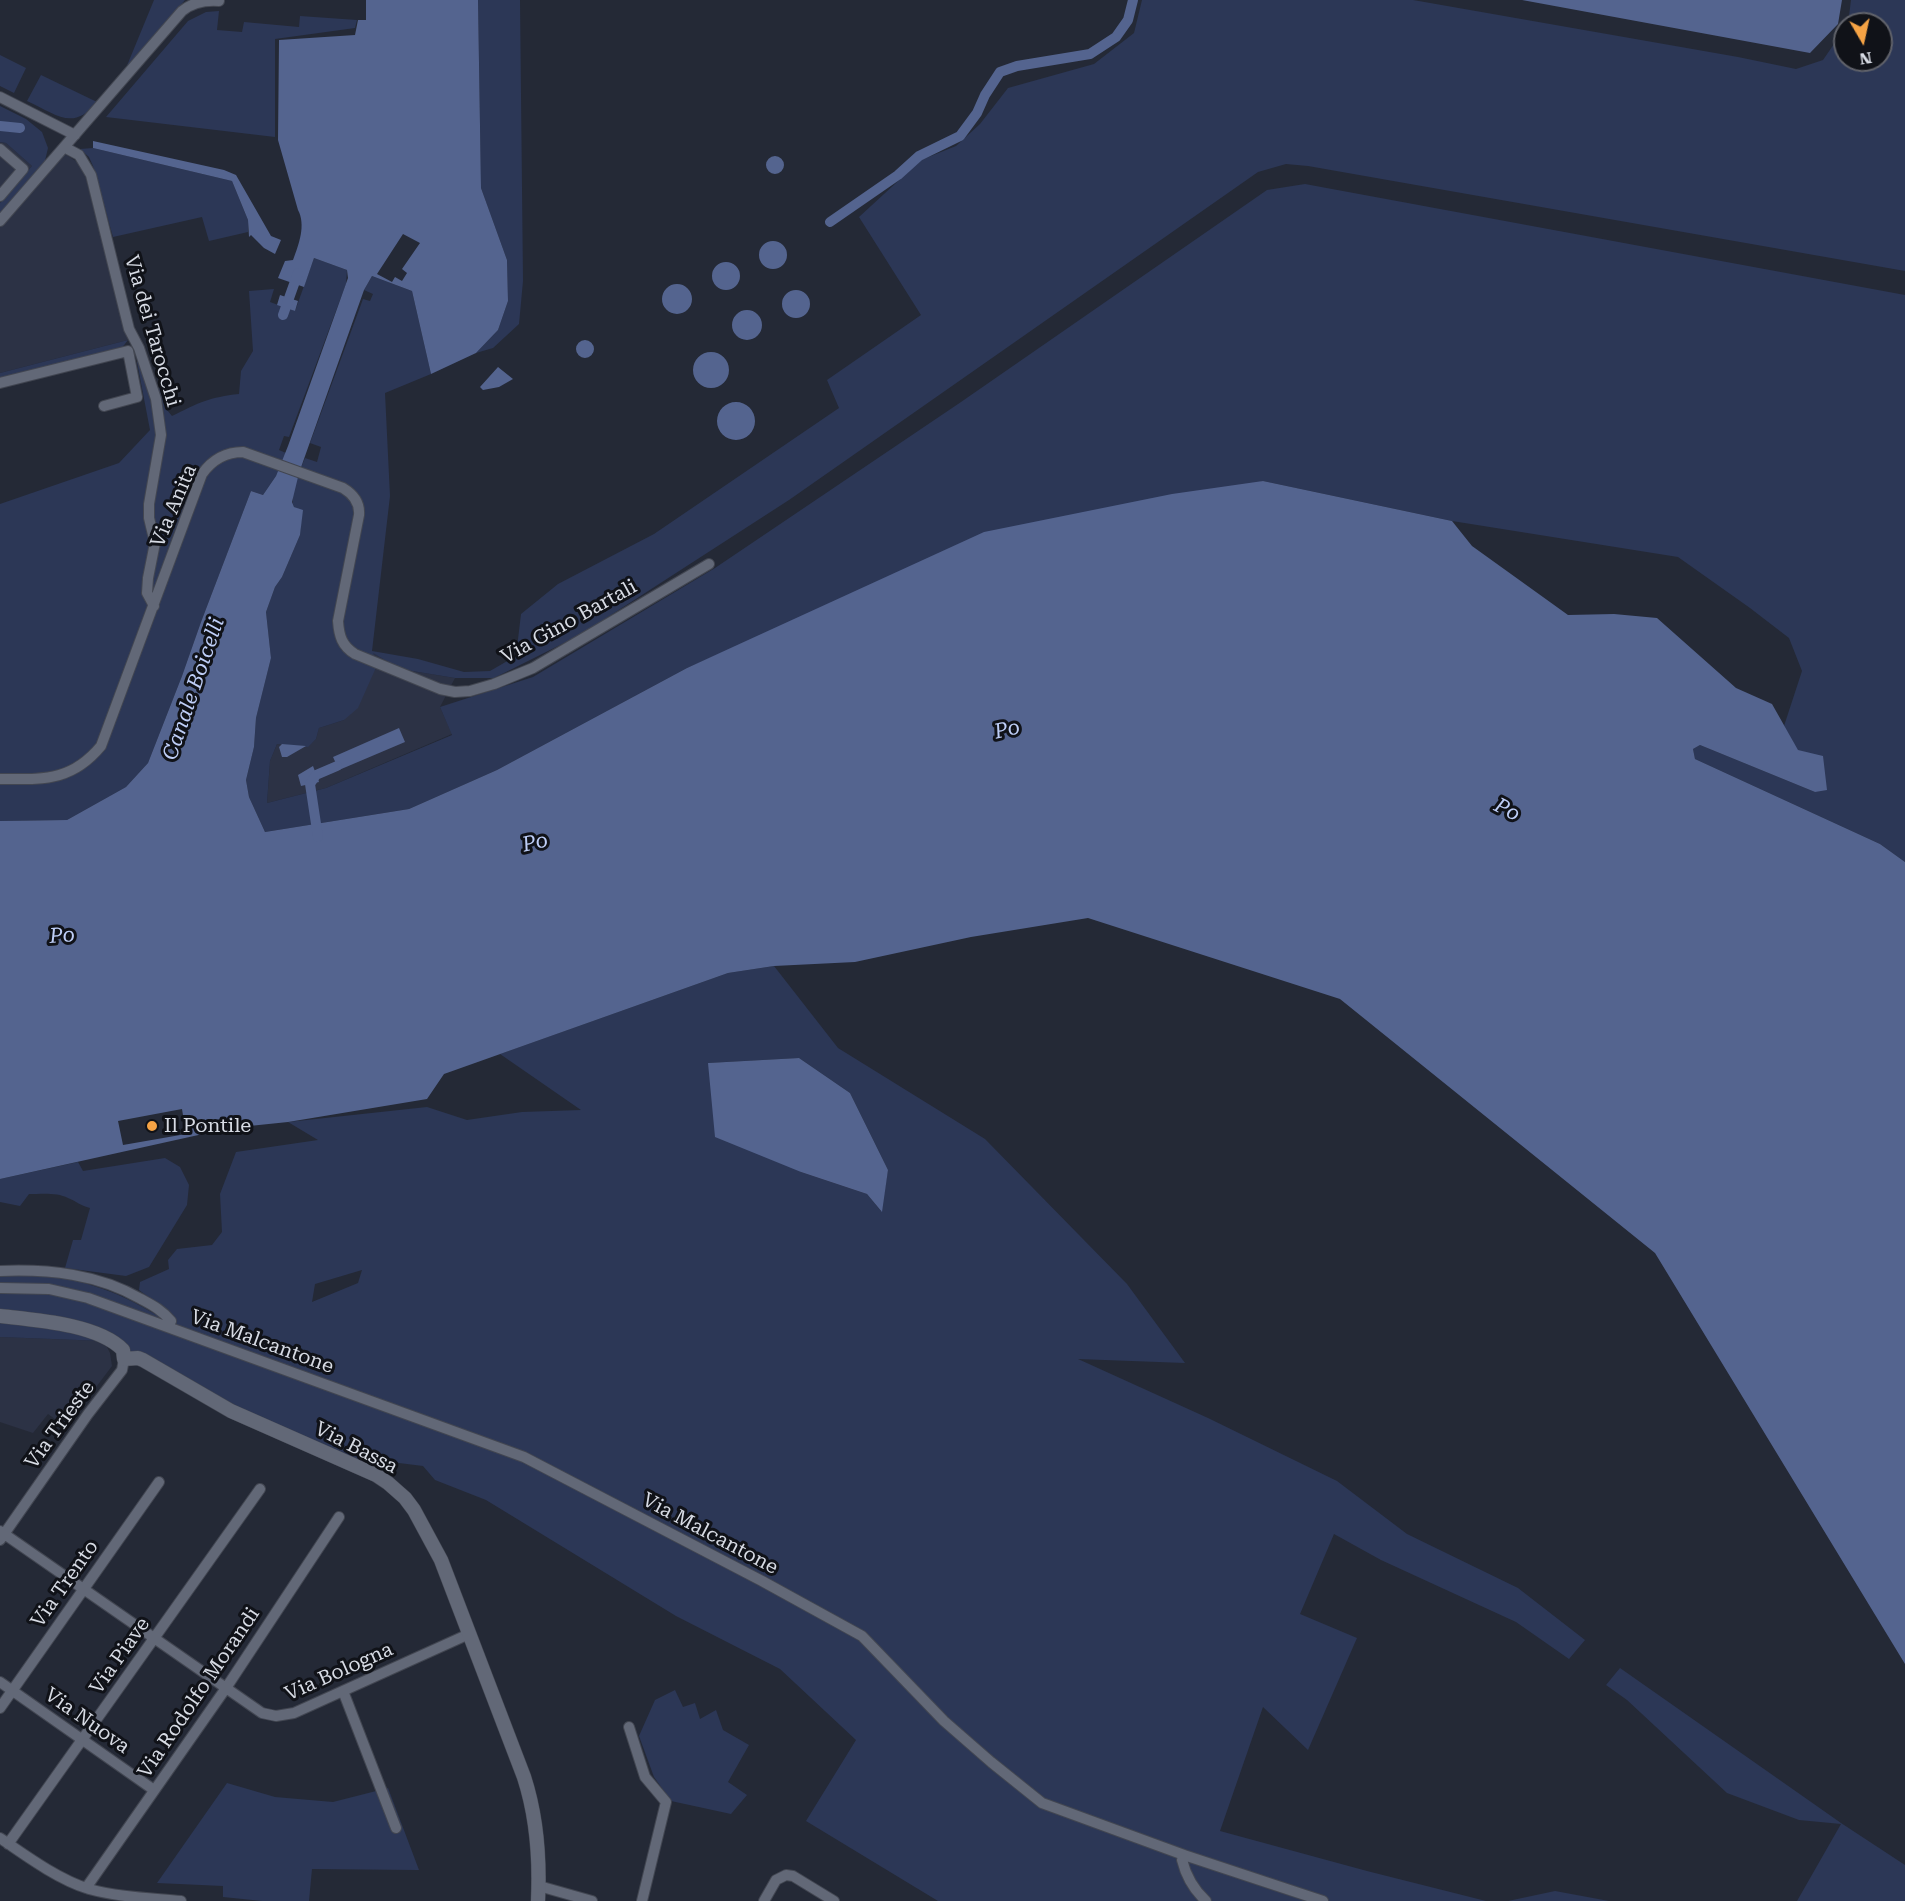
<!DOCTYPE html>
<html>
<head>
<meta charset="utf-8">
<style>
	body { margin:0 }
	#map { position:relative; width:1905px; height:1901px; overflow:hidden; background:#242936; font-family:"Roboto Serif",serif }
	canvas { display:block }
	.north { position:absolute; left:1833px; top:12px; width:60px; height:60px; box-sizing:border-box; background:#101218; border:2px solid #60626a; border-radius:50%; rotate:171deg; font-size:16px; font-weight:700; line-height:24px; text-align:center; color:#d7dbe4 }
	.north::after { content:''; display:block; margin:auto; width:21px; height:27px; background:#f5a345; clip-path:polygon(50% 0,100% 100%,50% 72%,0 100%) }
</style>
</head>
<body>
<div id="map">
<canvas width="1905" height="1901"></canvas>
<div class="north">N</div>
</div>
<script>
const context = document.querySelector('canvas').getContext('2d');
context.lineJoin = 'round';
function fillPath(path, color) { context.fillStyle = color; context.fill(path, 'evenodd'); }
function stroke(path, color, width, dash) { context.strokeStyle = color; context.lineWidth = width; context.lineCap = dash ? 'butt' : 'round'; context.setLineDash(dash || []); context.stroke(path); }
function drawText(font, color, halo, rows, align = 'center') {
  context.font = font + ' "Roboto Serif",serif'; context.lineWidth = 6; context.setLineDash([]); context.textBaseline = 'middle'; context.strokeStyle = halo; context.fillStyle = color; for (const [text, x, y, turn = 0] of rows) {
    context.save(); context.translate(x, y); context.rotate((+turn || 0) * Math.PI / 180); context.textAlign = isNaN(turn) ? turn : align; if (halo) context.strokeText(text, 0, 0); context.fillText(text, 0, 0); context.restore();
  }
}
fillPath(new Path2D(`
	M 0,142 L 6,143 L 32,166 L 0,203 Z
	M 61,151 L 80,164 L 85,175 L 128,340 L 0,373 L 0,221 Z
	M 372,652 L 400,669 L 455,678 L 440,707 L 452,734 L 326,788 L 267,803 L 270,761 L 277,744 L 308,746 L 316,739 L 319,728 L 344,720 Z
	M 0,1337 L 104,1341 L 110,1353 L 112,1366 L 66,1427 L 48,1414 L 33,1433 L 0,1422 Z`), '#2c3245');
fillPath(new Path2D(`
	M 154,0 L 185,0 L 126,68 Z
	M 478,0 L 520,0 L 523,281 L 519,324 L 493,348 L 476,353 L 498,330 L 508,301 L 507,260 L 481,188 Z
	M 1142,0 L 1413,0 L 1738,57 L 1796,69 L 1823,60 L 1845,28 L 1845,60 L 1881,60 L 1881,24 L 1848,24 L 1851,0 L 1905,0 L 1905,271 L 1308,166 L 1286,164 L 1258,172 L 789,500 L 580,635 L 494,678 L 455,678 L 400,669 L 373,653 L 378,663 L 358,708 L 344,720 L 319,728 L 316,739 L 308,747 L 277,744 L 270,761 L 267,803 L 326,788 L 452,735 L 440,707 L 533,677 L 715,568 L 961,402 L 1267,190 L 1305,184 L 1905,295 L 1905,862 L 1880,844 L 1695,759 L 1693,749 L 1700,745 L 1815,792 L 1798,751 L 1784,726 L 1802,671 L 1789,638 L 1750,608 L 1678,557 L 1452,521 L 1263,481 L 760,636 L 687,668 L 497,770 L 409,809 L 265,832 L 249,797 L 246,780 L 254,747 L 256,718 L 271,658 L 266,612 L 275,587 L 282,577 L 300,535 L 302,511 L 294,507 C 289,496 300,470 305,458 L 317,462 L 321,447 L 310,443 L 363,299 L 370,301 L 373,294 L 364,290 L 372,276 L 412,291 L 431,374 L 385,393 L 390,496 L 372,651 L 418,659 L 464,672 L 490,671 L 516,656 L 521,614 L 558,584 L 654,534 L 839,408 L 827,380 L 921,315 L 859,217 L 921,160 L 956,146 L 980,124 L 1008,88 L 1094,64 L 1134,33 Z
	M 219,11 L 217,30 L 242,32 L 244,22 L 299,27 L 300,16 L 357,20 L 355,28 L 275,39 L 275,137 L 106,117 L 188,21 L 206,12 Z
	M 0,55 L 26,68 L 14,93 L 0,86 Z
	M 41,75 L 97,102 C 73,132 56,114 27,101 Z
	M 0,106 L 26,119 L 42,132 L 48,148 L 44,165 L 0,216 L 0,203 L 32,166 L 6,143 L 0,142 Z
	M 93,148 L 232,181 L 248,220 L 248,232 L 209,241 L 202,217 L 113,237 L 93,166 L 89,157 L 80,149 Z
	M 314,258 L 347,270 L 346,284 L 289,437 L 284,436 L 279,450 L 286,453 L 276,476 L 263,495 L 251,491 L 201,622 L 182,676 L 148,763 L 126,787 L 67,820 L 0,821 L 0,504 L 119,463 L 150,430 L 137,362 L 140,361 L 150,391 L 159,388 L 167,410 L 172,416 C 198,403 210,397 239,394 L 241,371 L 253,351 L 249,291 L 274,289 L 270,302 L 295,311 Z
	M 128,340 L 121,349 L 0,380 L 0,373 Z
	M 774,966 L 838,1048 L 985,1139 L 1127,1284 L 1185,1363 L 1078,1359 L 1208,1418 L 1337,1481 L 1407,1534 L 1518,1588 L 1585,1640 L 1569,1659 L 1516,1622 L 1381,1560 L 1334,1534 L 1300,1614 L 1357,1638 L 1308,1750 L 1263,1707 L 1220,1831 L 1367,1871 L 1486,1901 L 938,1901 L 806,1821 L 856,1740 L 780,1669 L 676,1616 L 486,1500 L 435,1480 L 423,1466 L 391,1462 L 387,1474 L 276,1425 L 104,1341 L 0,1337 L 0,1269 C 43,1274 85,1279 125,1298 C 142,1306 157,1316 174,1323 L 155,1302 L 139,1290 L 140,1282 L 169,1269 L 168,1260 L 177,1249 L 212,1245 L 222,1232 L 220,1194 L 236,1152 L 318,1140 L 288,1122 L 427,1107 L 467,1120 L 522,1112 L 581,1110 L 500,1054 L 728,973 ZM 799,1058 L 850,1093 L 888,1170 L 881,1211 L 867,1194 L 801,1172 L 708,1063 ZM 362,1270 L 358,1283 L 312,1302 L 315,1284 Z
	M 165,1158 L 180,1167 L 189,1185 L 187,1205 L 149,1267 L 126,1276 L 65,1268 L 73,1240 L 81,1240 L 90,1208 C 81,1206 76,1201 68,1198 C 57,1192 41,1194 29,1194 L 20,1206 L 0,1202 L 0,1179 L 78,1162 L 83,1171 Z
	M 1620,1668 L 1841,1823 L 1905,1865 L 1905,1901 L 1797,1901 L 1841,1824 L 1799,1820 L 1727,1793 L 1627,1700 L 1606,1685 Z
	M 675,1690 L 683,1707 L 695,1703 L 700,1719 L 716,1710 L 723,1730 L 749,1745 L 728,1782 L 747,1795 L 731,1814 L 671,1801 L 654,1777 L 639,1736 L 655,1700 Z
	M 227,1783 L 275,1797 L 333,1802 L 388,1788 L 419,1870 L 312,1869 L 309,1901 L 262,1901 L 223,1897 L 223,1886 L 157,1883 Z
	M 1555,1891 L 1609,1901 L 1508,1901 Z`), '#2c3756');
fillPath(new Path2D(`
	M 366,0 L 478,0 L 481,188 L 507,260 L 508,301 L 498,330 L 476,353 L 431,374 L 412,291 L 372,276 L 364,290 L 299,473 L 292,502 L 294,507 L 303,510 L 300,535 L 282,577 L 275,587 L 266,612 L 271,658 L 256,718 L 254,747 L 246,780 L 249,797 L 265,832 L 409,809 L 497,770 L 687,668 L 984,532 L 1172,494 L 1263,481 L 1452,521 L 1472,546 L 1568,615 L 1614,614 L 1657,618 L 1736,688 L 1772,704 L 1798,750 L 1823,756 L 1827,790 L 1815,792 L 1700,745 L 1693,749 L 1695,759 L 1880,844 L 1905,862 L 1905,1664 L 1655,1253 L 1340,999 L 1088,918 L 971,937 L 855,962 L 774,966 L 728,973 L 444,1074 L 427,1099 L 288,1122 L 230,1128 L 0,1179 L 0,821 L 67,820 L 126,787 L 148,763 L 182,676 L 201,622 L 251,491 L 263,495 L 276,476 L 288,446 L 348,278 L 347,270 L 314,258 L 304,287 L 278,278 L 285,261 L 293,260 C 299,244 306,225 298,210 L 278,140 L 279,40 L 355,35 L 358,20 L 366,20 Z
	M 1522,0 L 1842,0 L 1838,24 L 1810,53 Z
	M 93,141 L 224,170 L 236,175 L 271,236 L 281,240 L 275,254 L 264,248 L 251,235 L 249,237 L 248,220 L 232,181 L 93,148 Z
	M766 165a9 9 0 1 1 18 0a9 9 0 1 1-18 0Z
	M759 255a14 14 0 1 1 28 0a14 14 0 1 1-28 0Z
	M712 276a14 14 0 1 1 28 0a14 14 0 1 1-28 0Z
	M662 299a15 15 0 1 1 30 0a15 15 0 1 1-30 0Z
	M782 304a14 14 0 1 1 28 0a14 14 0 1 1-28 0Z
	M 280,295 L 298,301 L 295,311 L 277,305 Z
	M732 325a15 15 0 1 1 30 0a15 15 0 1 1-30 0Z
	M576 349a9 9 0 1 1 18 0a9 9 0 1 1-18 0Z
	M693 370a18 18 0 1 1 36 0a18 18 0 1 1-36 0Z
	M 498,367 L 513,379 L 499,387 L 483,390 L 480,387 Z
	M717 421a19 19 0 1 1 38 0a19 19 0 1 1-38 0Z
	M 399,728 L 405,742 L 339,770 L 333,757 Z
	M 282,744 L 306,746 L 287,757 L 282,757 L 279,747 Z
	M 313,766 L 319,782 L 301,786 L 298,775 Z
	M 799,1058 L 850,1093 L 888,1170 L 882,1212 L 867,1194 L 801,1172 L 715,1137 L 708,1063 Z`), '#54648f');
fillPath(new Path2D(`
	M 403,234 L 420,243 L 402,269 L 407,273 L 402,281 L 395,277 L 392,282 L 377,274 Z
	M 182,1109 L 186,1134 L 123,1145 L 118,1121 Z`), '#242936');
stroke(new Path2D(`
	M 0,126 L 20,128
	M 830,222 L 898,175 L 919,156 L 960,136 L 977,113 L 985,95 L 1000,72 L 1017,66 L 1090,54 L 1116,37 L 1128,20 L 1133,0
	M 283,315 L 298,273
	M 318,837 L 310,784 L 316,775 L 337,766`), '#54648f', 10);
const minor = new Path2D(`
	M 0,97 L 75,135
	M 64,147 L 79,155 L 91,175 L 129,329 L 139,348 L 156,399 L 161,435 L 149,504 L 149,518 L 155,543 L 148,578 L 147,593 L 154,606
	M 0,149 L 23,169 L 0,196
	M 0,221 L 182,11 C 193,2 205,0 219,1
	M 0,383 L 128,351 L 137,397 L 104,406
	M 0,779 C 43,779 71,782 101,746 L 202,474 C 212,460 225,452 243,452 L 343,488 C 353,494 360,503 359,515 L 338,621 C 339,636 342,646 355,654 L 440,689 L 455,692 L 470,691 L 494,684 L 533,668 L 709,564
	M 0,1271 C 49,1269 98,1274 141,1299 C 152,1305 162,1310 171,1321 L 168,1327
	M 0,1288 L 49,1289 L 88,1298 L 524,1457 L 762,1581 L 862,1636 L 944,1721 L 991,1762 L 1042,1803 L 1184,1855 L 1323,1901
	M 0,1531 L 262,1713 L 276,1716 L 294,1713 L 469,1634
	M 0,1540 L 88,1414 L 122,1370 L 124,1359
	M 0,1682 L 154,1790
	M 343,1691 L 396,1828
	M 0,1708 L 159,1482
	M 629,1727 L 645,1777 L 666,1802 L 642,1901
	M 0,1838 C 26,1856 59,1880 89,1889 C 118,1897 150,1898 181,1901
	M 8,1844 L 260,1489
	M 1184,1855 L 1182,1860 C 1186,1876 1194,1890 1206,1901
	M 539,1886 L 592,1901
	M 86,1888 L 226,1688 L 339,1517
	M 764,1901 L 776,1880 L 786,1875 L 793,1876 L 834,1901`);
const tertiary = new Path2D(`
	M 0,1316 C 35,1320 98,1324 123,1350 L 124,1359 L 138,1358 L 143,1360 L 231,1411 L 376,1475 L 388,1483 L 405,1498 L 414,1510 L 441,1560 L 524,1777 C 537,1817 540,1859 538,1901`);
stroke(minor, '#424651', 12);
stroke(tertiary, '#424651', 15);
stroke(minor, '#626877', 10);
stroke(tertiary, '#626877', 14);
for (const [x, y, r, color] of [
	[152,1126,6,"#f5a345"]
]) { const dot = new Path2D(); dot.arc(x, y, r, 0, 2 * Math.PI); context.fillStyle = color; context.fill(dot); stroke(dot, '#101218', 2); }
drawText('20px', '#d7dbe4', '#101218', [
	["Via dei Tarocchi",152,331,74],
	["Via Anita",174,506,-67],
	["Via Gino Bartali",569,622,-29],
	["Via Malcantone",262,1342,20],
	["Via Trieste",60,1425,-54],
	["Via Bassa",356,1448,27],
	["Via Malcantone",710,1534,28],
	["Via Trento",65,1584,-55],
	["Via Piave",120,1656,-55],
	["Via Bologna",339,1672,-24],
	["Via Rodolfo Morandi",199,1693,-56],
	["Via Nuova",87,1721,35]
]);
drawText('20px', '#d7dbe4', '#101218', [
	["Il Pontile",164,1126]
], 'left');
drawText('italic 21px', '#becef7', '#101218', [
	["Canale Boicelli",194,689,-71],
	["Po",1007,730,-13],
	["Po",1507,810,27],
	["Po",535,843,-13],
	["Po",62,936,-4]
]);
</script>
</body>
</html>
